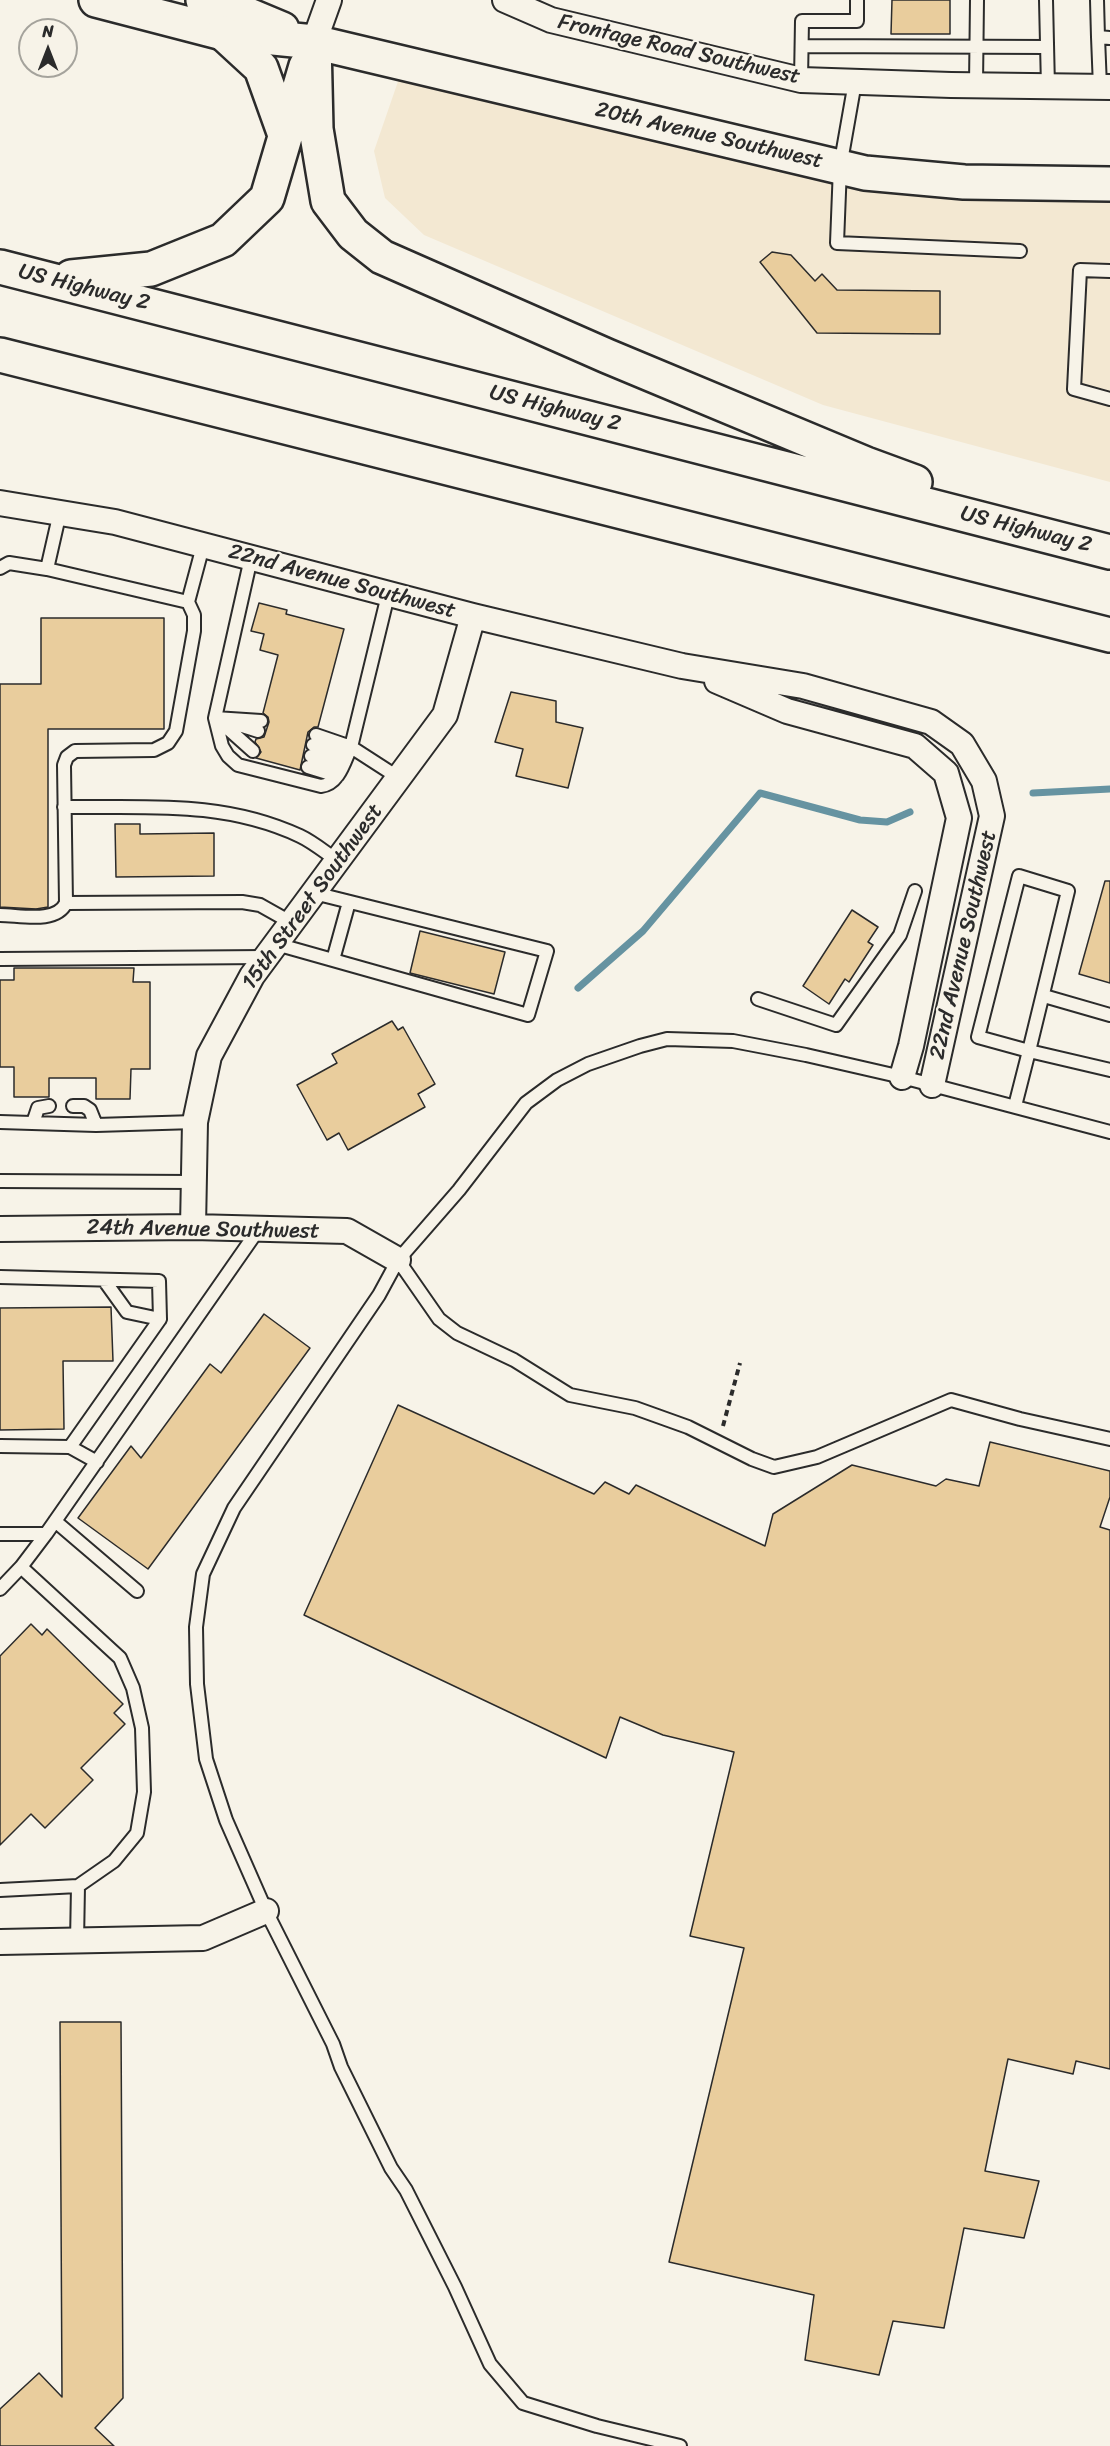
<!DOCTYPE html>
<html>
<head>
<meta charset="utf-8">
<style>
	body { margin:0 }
	#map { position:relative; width:1110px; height:2446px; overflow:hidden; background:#f7f3e8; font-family:Sriracha,sans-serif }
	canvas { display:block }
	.north { position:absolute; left:18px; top:18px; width:60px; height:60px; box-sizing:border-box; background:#f7f3e8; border:2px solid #a5a39c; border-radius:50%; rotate:0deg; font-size:16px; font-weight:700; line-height:24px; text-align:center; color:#2b2b2b }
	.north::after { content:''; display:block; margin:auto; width:21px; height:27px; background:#2b2b2b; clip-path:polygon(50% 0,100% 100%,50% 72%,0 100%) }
</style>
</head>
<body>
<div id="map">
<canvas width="1110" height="2446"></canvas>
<div class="north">N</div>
</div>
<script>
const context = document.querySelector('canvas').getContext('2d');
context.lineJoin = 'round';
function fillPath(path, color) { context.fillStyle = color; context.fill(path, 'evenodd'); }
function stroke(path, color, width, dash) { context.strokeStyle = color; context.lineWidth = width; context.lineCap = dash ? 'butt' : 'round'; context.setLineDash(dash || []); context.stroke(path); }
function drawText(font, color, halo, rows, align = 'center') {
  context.font = font + ' Sriracha,sans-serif'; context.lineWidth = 4.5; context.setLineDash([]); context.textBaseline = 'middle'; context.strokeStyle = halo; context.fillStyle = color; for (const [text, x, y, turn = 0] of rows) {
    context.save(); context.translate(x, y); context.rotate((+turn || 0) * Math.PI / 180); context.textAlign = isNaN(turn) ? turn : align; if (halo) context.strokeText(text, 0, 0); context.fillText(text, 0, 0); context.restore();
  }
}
fillPath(new Path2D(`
	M 403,67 L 856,176 L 1110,188 L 1110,482 L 823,405 L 424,235 L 385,198 L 374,151 Z`), '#f3e8d2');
stroke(new Path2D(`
	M 1033,793 L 1110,789
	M 578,988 L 643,931 L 760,793 L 860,820 L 887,822 L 910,812`), '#6693a1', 7);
const building = new Path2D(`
	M 892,0 L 950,0 L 950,34 L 891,34 Z
	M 772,252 L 791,255 L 815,281 L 822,274 L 837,290 L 940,291 L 940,334 L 817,333 L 760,262 Z
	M 259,603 L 287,610 L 286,614 L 344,629 L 318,727 L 314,727 L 308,732 L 300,770 L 256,758 L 261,752 L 255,742 L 256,739 L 264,737 L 269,722 L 268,717 L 263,713 L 278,655 L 260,650 L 264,634 L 251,631 Z
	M 41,618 L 164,618 L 164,729 L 48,729 L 48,907 L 36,909 L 0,907 L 0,684 L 41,684 Z
	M 511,692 L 556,701 L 556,722 L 583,728 L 568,788 L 516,776 L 523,749 L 495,742 Z
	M 115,824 L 140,824 L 140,834 L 214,833 L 214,876 L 116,877 Z
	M 1105,881 L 1110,881 L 1110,983 L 1079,974 Z
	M 852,910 L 878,927 L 868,942 L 873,945 L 849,982 L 845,979 L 829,1004 L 803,986 Z
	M 420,931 L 505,952 L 494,994 L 410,973 Z
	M 14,968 L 134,968 L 133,982 L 150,982 L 150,1069 L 131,1069 L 130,1099 L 96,1099 L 96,1078 L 49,1078 L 49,1097 L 14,1097 L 14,1067 L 0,1067 L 0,980 L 14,980 Z
	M 392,1021 L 398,1030 L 403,1027 L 435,1084 L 418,1094 L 425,1107 L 348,1150 L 339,1133 L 327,1140 L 297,1085 L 337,1063 L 332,1054 Z
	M 111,1307 L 113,1361 L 63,1361 L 64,1429 L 0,1430 L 0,1308 Z
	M 264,1314 L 310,1348 L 148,1569 L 78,1518 L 131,1446 L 141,1458 L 210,1364 L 221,1373 Z
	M 398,1405 L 594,1494 L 605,1482 L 629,1494 L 636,1485 L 765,1546 L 773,1514 L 852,1465 L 936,1486 L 946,1479 L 979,1486 L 990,1442 L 1110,1471 L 1110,1497 L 1100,1527 L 1110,1530 L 1110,2069 L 1076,2061 L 1073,2074 L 1008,2059 L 985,2171 L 1039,2181 L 1024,2238 L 964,2228 L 944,2328 L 893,2321 L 879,2375 L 805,2360 L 814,2295 L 669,2262 L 744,1948 L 690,1936 L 734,1752 L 663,1735 L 620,1717 L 606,1758 L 304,1615 Z
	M 31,1624 L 42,1635 L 47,1629 L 123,1704 L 114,1713 L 125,1724 L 81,1768 L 93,1780 L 45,1828 L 31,1814 L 0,1845 L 0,1656 Z
	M 60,2022 L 121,2022 L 123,2398 L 95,2428 L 114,2446 L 0,2446 L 0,2409 L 39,2373 L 62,2397 Z`);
fillPath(building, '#e9cd9d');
stroke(building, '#2b2b2b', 1.5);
const lane = new Path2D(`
	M 1046,0 L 1048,87
	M 1097,0 L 1098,37 L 1110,38
	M 1098,37 L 1100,87
	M 802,46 L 1047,47
	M 801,80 L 802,21 L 857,21 L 857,0
	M 855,82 L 840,167 L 837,243 L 1020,251
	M 976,85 L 977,0
	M 1110,271 L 1080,270 L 1074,389 L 1110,399
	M 251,558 L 215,718 L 222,746 L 228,756 L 238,765 L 321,786 C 339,784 344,762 351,747 L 316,735
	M 0,568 L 9,563 L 47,569 L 188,602
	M 47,569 L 60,512
	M 388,595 L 351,747 L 399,778
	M 215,718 L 261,721
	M 216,718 L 253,751
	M 236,724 L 258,731
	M 313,745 L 347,755
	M 311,756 L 342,766
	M 308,767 L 337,776
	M 64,807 C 146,808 223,800 300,836 C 313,842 326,853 338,861
	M 66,903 L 242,902 L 260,905 L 292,923
	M 0,915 C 20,915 56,924 66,903 L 64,765 L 67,757 L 75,751 L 154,750 L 168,743 L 176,731 L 194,631 L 194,615 L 188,602 L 203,546
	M 276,944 L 528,1015 L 547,951 L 314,893
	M 0,959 L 266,957
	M 333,960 L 349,902
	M 1044,996 L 1110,1015
	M 758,999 L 836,1025 L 900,935 L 915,891
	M 73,1106 L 84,1106 L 90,1110 L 96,1125
	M 1015,1106 L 1029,1051 L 978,1037 L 1019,876 L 1068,891 L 1029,1051 L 1110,1070
	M 0,1122 L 96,1125 L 195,1122
	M 33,1123 L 38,1108 L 49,1106
	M 0,1181 L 193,1182
	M 398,1260 L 439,1319 L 457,1333 L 514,1360 L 570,1395 L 635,1408 L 688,1427 L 752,1459 L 774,1467 L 817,1457 L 951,1400 L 1020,1419 L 1110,1439
	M 0,1277 L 159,1281 L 160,1319 L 70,1447 L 97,1462
	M 104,1280 L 127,1312 L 160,1319
	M 0,1446 L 70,1447
	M 55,1521 L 137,1591
	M 0,1534 L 46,1534
	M 21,1567 L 120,1658 L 133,1688 L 142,1728 L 144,1792 L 137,1833 L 114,1861 L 78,1886 L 77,1942
	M 0,1589 L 21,1567 L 46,1534 L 258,1230
	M 0,1890 L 78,1886
	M 680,2446 L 597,2426 L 523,2403 L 490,2364 L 455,2287 L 406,2190 L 391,2168 L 341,2067 L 333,2044 L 266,1911 L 226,1820 L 206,1759 L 197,1684 L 196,1627 L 203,1574 L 234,1508 L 379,1295 L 398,1260 L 459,1190 L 526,1103 L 557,1080 L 588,1064 L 640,1046 L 667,1039 L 733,1041 L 806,1055 L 902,1077 L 1110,1132`);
const street = new Path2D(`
	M 505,0 L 551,20 L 801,80 L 951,85 L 1110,87
	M 314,42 L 329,0
	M 0,503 L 115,522 L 473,616 L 682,666 L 803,686 L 931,722 L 962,744 L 984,781 L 992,816 L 932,1085
	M 717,681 L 787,711 L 915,746 L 946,773 L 959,818 L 911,1046 L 902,1077
	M 193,1227 L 195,1122 L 209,1056 L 252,976 L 445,715 L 473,616
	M 0,1229 L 193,1227 L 347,1231 L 398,1260
	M 0,1942 L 203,1938 L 266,1911`);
const secondary = new Path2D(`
	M 96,0 L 223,33 L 314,42 L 865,173 L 964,182 L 1110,184
	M 203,0 L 227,6 L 282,29`);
const highway = new Path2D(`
	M 223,33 L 261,68 L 285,135
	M 314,42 L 316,129 L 328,201 L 353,234 L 382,257 L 607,356 L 866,464 L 915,482
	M 0,267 L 1110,552
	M 71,277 L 151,269 L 223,240 L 267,198 L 306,66
	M 0,355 L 1110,635`);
stroke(lane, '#2b2b2b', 16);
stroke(street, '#2b2b2b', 28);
stroke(secondary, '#2b2b2b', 38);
stroke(highway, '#2b2b2b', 38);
stroke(new Path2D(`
	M 723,1426 L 740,1363`), '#2b2b2b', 4, [6, 4.5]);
stroke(lane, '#f7f3e8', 12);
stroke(street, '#f7f3e8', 24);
stroke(secondary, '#f7f3e8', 33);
stroke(highway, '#f7f3e8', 33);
drawText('22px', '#2b2b2b', '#f7f3e8', [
	["Frontage Road Southwest",679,50,13],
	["20th Avenue Southwest",709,136,13],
	["US Highway 2",84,288,14],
	["US Highway 2",555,409,14],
	["US Highway 2",1026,530,14],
	["22nd Avenue Southwest",342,582,15],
	["15th Street Southwest",313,897,-54],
	["22nd Avenue Southwest",964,945,-77],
	["24th Avenue Southwest",203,1230,1]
]);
</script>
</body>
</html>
